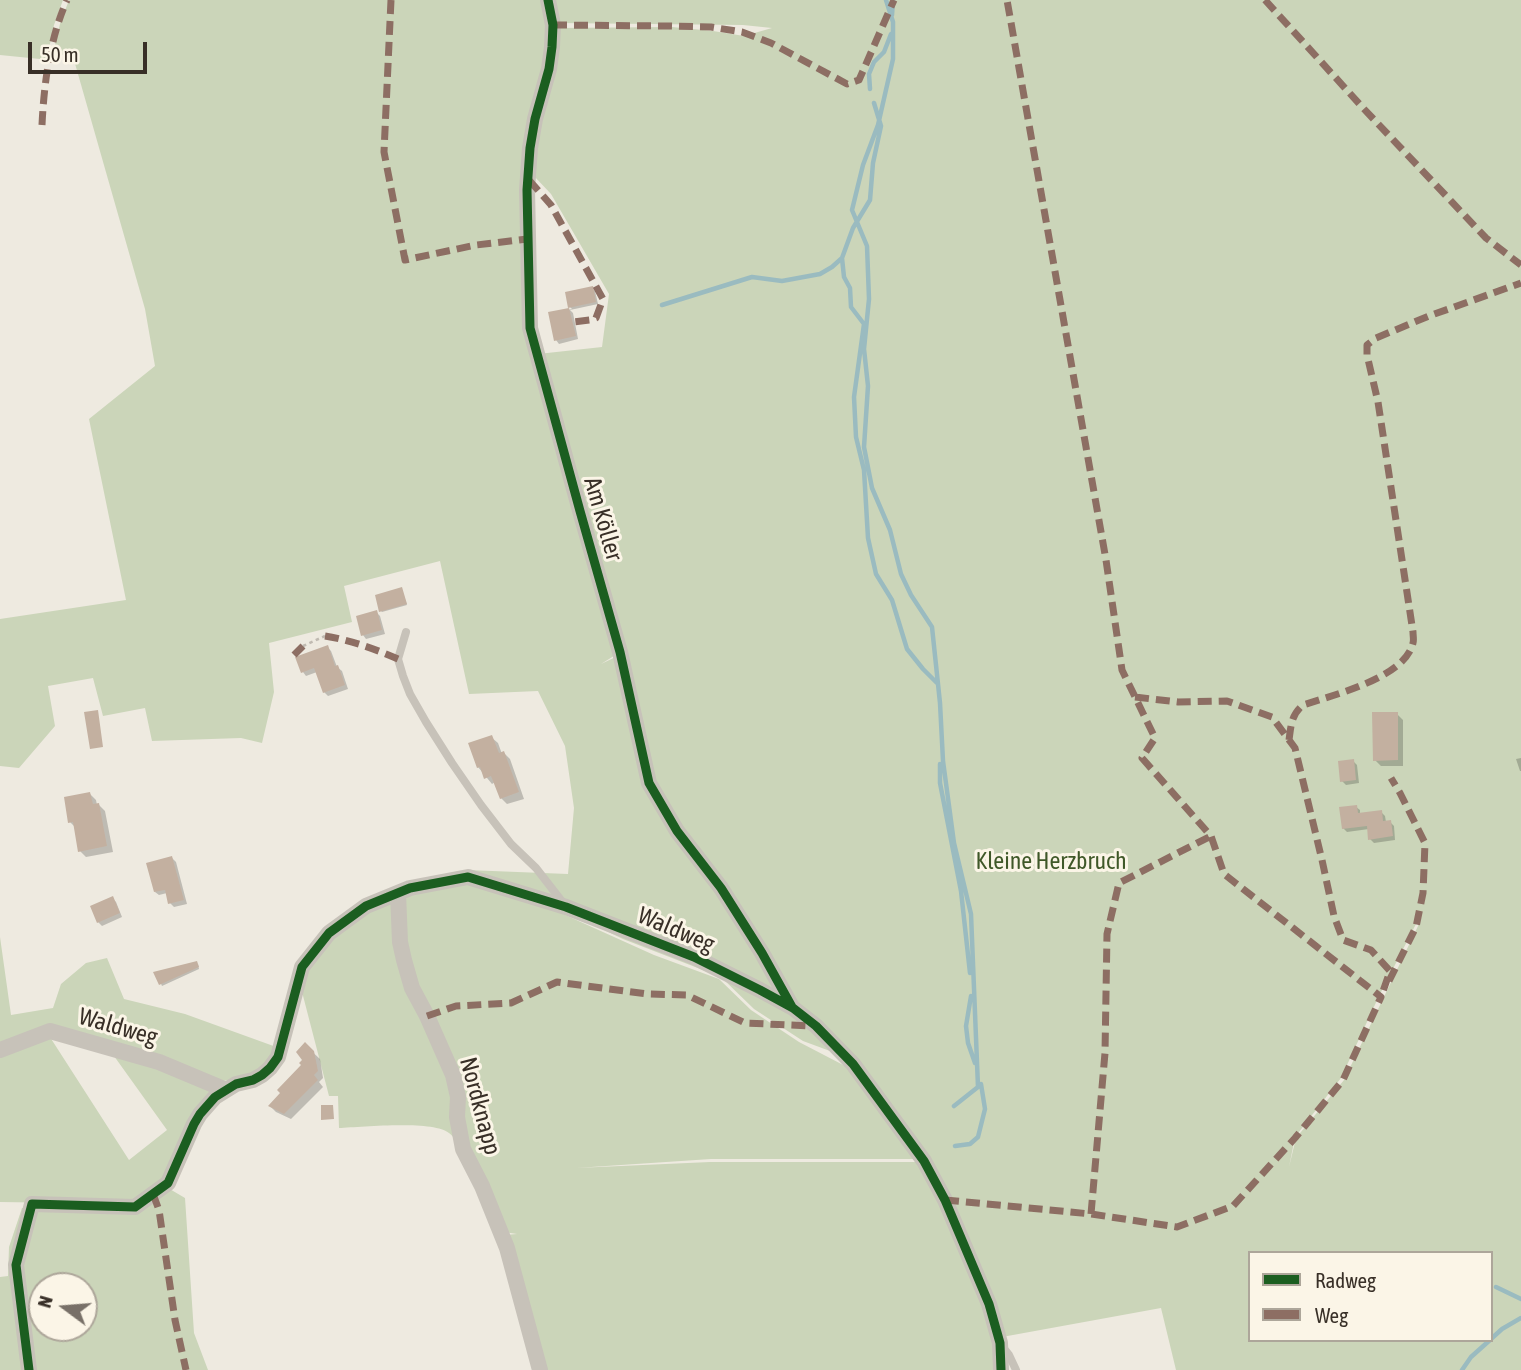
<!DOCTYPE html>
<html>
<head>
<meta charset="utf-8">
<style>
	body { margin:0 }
	#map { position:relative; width:1521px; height:1370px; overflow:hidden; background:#eeeae0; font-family:"Asap Condensed",sans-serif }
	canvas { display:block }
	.legend { position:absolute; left:1248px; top:1251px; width:245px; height:91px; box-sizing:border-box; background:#fbf5e7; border:2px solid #ada69a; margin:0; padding:9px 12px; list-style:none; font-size:21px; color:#382f27 }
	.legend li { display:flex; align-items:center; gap:14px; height:35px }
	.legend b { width:35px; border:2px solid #ada69a }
	.north { position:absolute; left:28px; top:1272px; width:70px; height:70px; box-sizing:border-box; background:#fbf5e7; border:2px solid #ada69a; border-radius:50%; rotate:286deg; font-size:19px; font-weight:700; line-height:28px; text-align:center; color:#382f27 }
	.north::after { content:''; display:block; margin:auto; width:24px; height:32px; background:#787068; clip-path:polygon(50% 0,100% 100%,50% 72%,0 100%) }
	.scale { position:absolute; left:28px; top:42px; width:119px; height:32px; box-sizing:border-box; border:4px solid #382f27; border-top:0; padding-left:9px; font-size:21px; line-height:24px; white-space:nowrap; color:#382f27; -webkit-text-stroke:5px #fbf5e7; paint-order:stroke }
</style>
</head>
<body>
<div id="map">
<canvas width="1521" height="1370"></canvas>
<ul class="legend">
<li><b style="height:9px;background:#1b5e20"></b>Radweg</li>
<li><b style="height:9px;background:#8d6e63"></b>Weg</li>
</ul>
<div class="north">N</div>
<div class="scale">50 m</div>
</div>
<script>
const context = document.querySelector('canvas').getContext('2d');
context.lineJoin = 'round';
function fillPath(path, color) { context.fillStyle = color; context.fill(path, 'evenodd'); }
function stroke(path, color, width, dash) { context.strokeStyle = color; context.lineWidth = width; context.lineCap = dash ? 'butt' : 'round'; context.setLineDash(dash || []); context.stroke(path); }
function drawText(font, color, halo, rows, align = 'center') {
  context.font = font + ' "Asap Condensed",sans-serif'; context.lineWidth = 6; context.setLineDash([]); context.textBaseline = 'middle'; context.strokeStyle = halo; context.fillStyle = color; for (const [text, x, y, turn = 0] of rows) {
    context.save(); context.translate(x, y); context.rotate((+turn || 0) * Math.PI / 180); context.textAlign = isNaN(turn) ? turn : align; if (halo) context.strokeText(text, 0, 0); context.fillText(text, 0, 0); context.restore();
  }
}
fillPath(new Path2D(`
	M 0,0 L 63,0 L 54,25 L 47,58 L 40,59 L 0,55 Z
	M 69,0 L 545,0 L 549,27 L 548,48 L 546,67 L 525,147 L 523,243 L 525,328 L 604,604 L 617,654 L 601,664 L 624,653 L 567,446 L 538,354 L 602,347 L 609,294 L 551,194 L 534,176 L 539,119 L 552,69 L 558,28 L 672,27 L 713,31 L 744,36 L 772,28 L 743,25 L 557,23 L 552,0 L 1521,0 L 1521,1370 L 1176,1370 L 1161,1308 L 1002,1337 L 992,1304 L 974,1263 L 960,1223 L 928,1159 L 897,1112 L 857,1061 L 803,1041 L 754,1009 L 721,977 L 623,939 L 564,911 L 563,914 L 654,955 L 719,979 L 751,1010 L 799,1042 L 849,1068 L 918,1159 L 711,1159 L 576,1168 L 710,1162 L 920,1162 L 953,1224 L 987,1305 L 997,1354 L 998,1370 L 546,1370 L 505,1235 L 517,1234 L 504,1232 L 466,1148 L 461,1152 C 458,1145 455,1137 449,1133 C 434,1120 361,1127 339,1128 L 338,1096 L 329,1096 L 301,988 L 306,971 L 331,935 L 369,909 L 467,870 L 568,874 L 574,808 L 565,746 L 538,691 L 469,694 L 440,561 L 344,586 L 352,622 L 269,643 L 274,692 L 262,743 L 241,738 L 152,741 L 145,708 L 103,716 L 93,678 L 48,686 L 55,726 L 19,768 L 0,766 L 0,619 L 126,600 L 89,419 L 155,366 L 145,309 L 72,53 L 52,57 L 60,24 ZM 1416,924 L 1418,924 L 1418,926 L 1344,1080 L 1296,1138 L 1289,1167 L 1295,1137 L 1341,1078 L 1379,996 ZM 1250,1253 L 1491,1253 L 1491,1340 L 1250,1340 Z
	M 0,937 L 11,1015 L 53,1008 L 61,984 L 86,963 L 107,958 L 124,999 L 185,1014 L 279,1048 L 253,1077 L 215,1082 L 49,1028 L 0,1045 Z
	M 48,1034 L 129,1160 L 167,1130 L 109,1049 L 214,1089 L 164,1181 L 134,1204 L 0,1202 L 0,1053 Z
	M 168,1188 L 185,1198 L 194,1333 L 208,1370 L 0,1370 L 0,1277 L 8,1276 L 9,1247 L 22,1208 L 136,1210 ZM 42,1286 L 84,1286 L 84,1328 L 42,1328 Z`), '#cbd5b9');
fillPath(new Path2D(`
	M 592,288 L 595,291 L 598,304 L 570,310 L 573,313 L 578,339 L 559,344 L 556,340 L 550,314 L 572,309 L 570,307 Z
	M 402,590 L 407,605 L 382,612 L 381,611 Z
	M 376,612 L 380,616 L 385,634 L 366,639 L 363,635 Z
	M 327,647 L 331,651 L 337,667 L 342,671 L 348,689 L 328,696 L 324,692 L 317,672 L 306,676 L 303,672 Z
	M 1397,714 L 1403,720 L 1403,766 L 1381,766 L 1375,760 Z
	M 491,737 L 498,743 L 502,754 L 504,753 L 510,759 L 524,799 L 507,804 L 501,798 L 495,782 L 492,784 L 478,767 Z
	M 1521,758 L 1521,771 L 1520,771 L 1516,759 Z
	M 1353,761 L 1357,765 L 1359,783 L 1346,785 L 1342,781 Z
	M 90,794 L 96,800 L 97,805 L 99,805 L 105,811 L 113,852 L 86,857 L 80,851 L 76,828 L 70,822 Z
	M 1356,807 L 1360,810 L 1360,815 L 1381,812 L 1385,816 L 1386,822 L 1390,822 L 1394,826 L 1395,840 L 1374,843 L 1370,839 L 1369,829 L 1347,832 L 1343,828 Z
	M 172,858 L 176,862 L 187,904 L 174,907 L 170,903 L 167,893 L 159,895 L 155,892 Z
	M 112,898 L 116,902 L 122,917 L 102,926 L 98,922 Z
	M 198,964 L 199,969 L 162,986 L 156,973 Z
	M 305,1045 L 320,1059 L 323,1078 L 319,1082 L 323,1087 L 291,1119 L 276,1112 L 270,1106 L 304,1065 Z`), '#0003');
stroke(new Path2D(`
	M 886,0 L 893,22 L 893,59 L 878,125 L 863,165 L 852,210 L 867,246 L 869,299 L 864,349 L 868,386 L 864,447 L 872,488 L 890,530 L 901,574 L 911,595 L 932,627 L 940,703 L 943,761 L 954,843 L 971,914 L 978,1087 L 954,1106
	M 892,15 L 893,0
	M 870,89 L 869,74 L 874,62 L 884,52 L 891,34
	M 874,103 L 881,126 L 873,163 L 870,200 L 853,228 L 842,258 L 844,277 L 850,288 L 851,307 L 864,324 L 854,397 L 856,437 L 864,470 L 868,538 L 876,574 L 892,600 L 907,649 L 923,669 L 937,683
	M 662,305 L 752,277 L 782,281 L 820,274 L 832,267 L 842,258
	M 940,764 L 940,783 L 961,891 L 970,973
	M 971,996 L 966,1026 L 968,1043 L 975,1063
	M 955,1146 L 970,1144 L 978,1137 L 985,1109 L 981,1084
	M 1496,1287 L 1521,1299
	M 1491,1339 L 1502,1329 L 1521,1318
	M 1462,1370 L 1471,1357 L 1490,1340`), '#9abbc0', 4.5);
fillPath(new Path2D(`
	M 593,286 L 596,302 L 568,308 L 565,292 Z
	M 569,308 L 576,336 L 554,341 L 548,312 Z
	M 402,587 L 407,604 L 379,612 L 375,595 Z
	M 377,610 L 382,630 L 361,636 L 356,616 Z
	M 328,645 L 335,666 L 338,665 L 345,685 L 323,693 L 314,668 L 301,673 L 295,657 Z
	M 98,710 L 103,747 L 90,749 L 84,712 Z
	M 1372,712 L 1398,712 L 1398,760 L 1373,761 Z
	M 492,735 L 499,753 L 504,751 L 519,792 L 500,799 L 491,776 L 484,779 L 480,767 L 477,768 L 468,743 Z
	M 1354,759 L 1356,780 L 1340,782 L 1338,761 Z
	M 90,792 L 93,804 L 99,803 L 107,846 L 78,852 L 73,822 L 68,823 L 64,797 Z
	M 1357,805 L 1358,813 L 1382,810 L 1383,821 L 1391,820 L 1393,836 L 1368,840 L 1367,826 L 1342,829 L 1339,807 Z
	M 172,856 L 184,900 L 168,904 L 165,890 L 154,892 L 146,863 Z
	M 113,896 L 120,913 L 97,923 L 90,906 Z
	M 197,961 L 199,967 L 159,985 L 153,972 Z
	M 305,1042 L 314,1051 L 318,1071 L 314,1075 L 318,1080 L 284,1114 L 268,1106 L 280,1093 L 277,1090 L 301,1065 L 299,1063 L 302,1060 L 296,1052 Z
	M 321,1105 L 333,1105 L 334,1119 L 321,1120 Z`), '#c3b0a0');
stroke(new Path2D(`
	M 303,646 L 325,636`), '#c0bab1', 2.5, [3.5, 3.5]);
stroke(new Path2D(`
	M 406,632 L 398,659 L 403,676 L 410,694 L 426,722 L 452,763 L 481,805 L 511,844 L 536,868 L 564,904
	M 1002,1346 L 1009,1355 L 1016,1370`), '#c7c2b9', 8);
stroke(new Path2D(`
	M 548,0 L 553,25 L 552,47 L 549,69 L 535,119 L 530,148 L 527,190 L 530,328 L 580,511 L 620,652 L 649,783 L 677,831 L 721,888 L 762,953 L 792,1007
	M 398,893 L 400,942 L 404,960 L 412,988 L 427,1016 L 453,1075 L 458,1097 L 457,1117 L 463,1149 L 482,1186 L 507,1248 L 540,1370
	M 0,1050 L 50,1031 L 159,1062 L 226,1090
	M 29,1370 L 16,1265 L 32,1204 L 135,1207 L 168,1183 L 194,1124 L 200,1114 L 215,1097 L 236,1084 L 253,1080 L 262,1075 L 270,1068 L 278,1057 L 302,967 L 329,933 L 366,906 L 410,888 L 468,877 L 566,907 L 694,957 L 760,990 L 793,1008 L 816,1026 L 853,1064 L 924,1161 L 945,1200 L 989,1304 L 1000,1343 L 1001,1370`), '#c7c2b9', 16);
stroke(new Path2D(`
	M 391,0 L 384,152 L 405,260 L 476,245 L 527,239
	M 1265,0 L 1364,109 L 1486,238 L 1521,265
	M 553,25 L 671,26 L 711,27 L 742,32 L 771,43 L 847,84 L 859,80 L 894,0
	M 42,125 C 44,83 50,38 67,0
	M 529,180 L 551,205 L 603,299 L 596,318 L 590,320 L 573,322
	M 325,636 C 350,640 375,649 398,659
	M 294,655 L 303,646
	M 1135,697 L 1178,702 L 1227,701 L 1272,717 L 1295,748 L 1322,860 L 1334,916 L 1343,940 L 1371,950 L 1390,971 L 1381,997
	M 1289,740 C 1291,726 1291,715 1303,705 C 1333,695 1405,678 1413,643 C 1414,640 1413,636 1413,632 L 1378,402 L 1367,355 L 1367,345 L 1376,338 L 1429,316 L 1521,283
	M 1389,981 L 1416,927 L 1423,893 L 1425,843 L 1400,793 L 1391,778
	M 427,1016 L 456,1006 L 511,1003 L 557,982 L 647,994 L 687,995 L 745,1023 L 812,1026
	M 153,1194 L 159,1210 L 175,1320 L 186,1370
	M 945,1200 L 1091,1214 L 1177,1227 L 1233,1206 L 1295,1138 L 1343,1080 L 1381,997 L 1224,874 L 1211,836 L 1142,758 L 1155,738 L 1122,670 L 1106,560 L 1007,0
	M 1091,1214 L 1105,1053 L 1107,934 L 1119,883 L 1211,836`), '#8d6e63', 7, [14, 7]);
stroke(new Path2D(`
	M 548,0 L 553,25 L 552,47 L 549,69 L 535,119 L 530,148 L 527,190 L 530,328 L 580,511 L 620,652 L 649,783 L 677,831 L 721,888 L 762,953 L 792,1007
	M 29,1370 L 16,1265 L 32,1204 L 135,1207 L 168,1183 L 194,1124 L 200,1114 L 215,1097 L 236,1084 L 253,1080 L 262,1075 L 270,1068 L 278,1057 L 302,967 L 329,933 L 366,906 L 410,888 L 468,877 L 566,907 L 694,957 L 760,990 L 793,1008 L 816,1026 L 853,1064 L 924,1161 L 945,1200 L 989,1304 L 1000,1343 L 1001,1370`), '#1b5e20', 9);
drawText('24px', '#382f27', '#fbf5e7', [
	["Am Köller",603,519,74],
	["Waldweg",676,930,23],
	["Waldweg",118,1027,16],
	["Nordknapp",480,1106,75]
]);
drawText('24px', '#3f5828', '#fbf5e7', [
	["Kleine Herzbruch",1051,861]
]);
</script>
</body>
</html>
